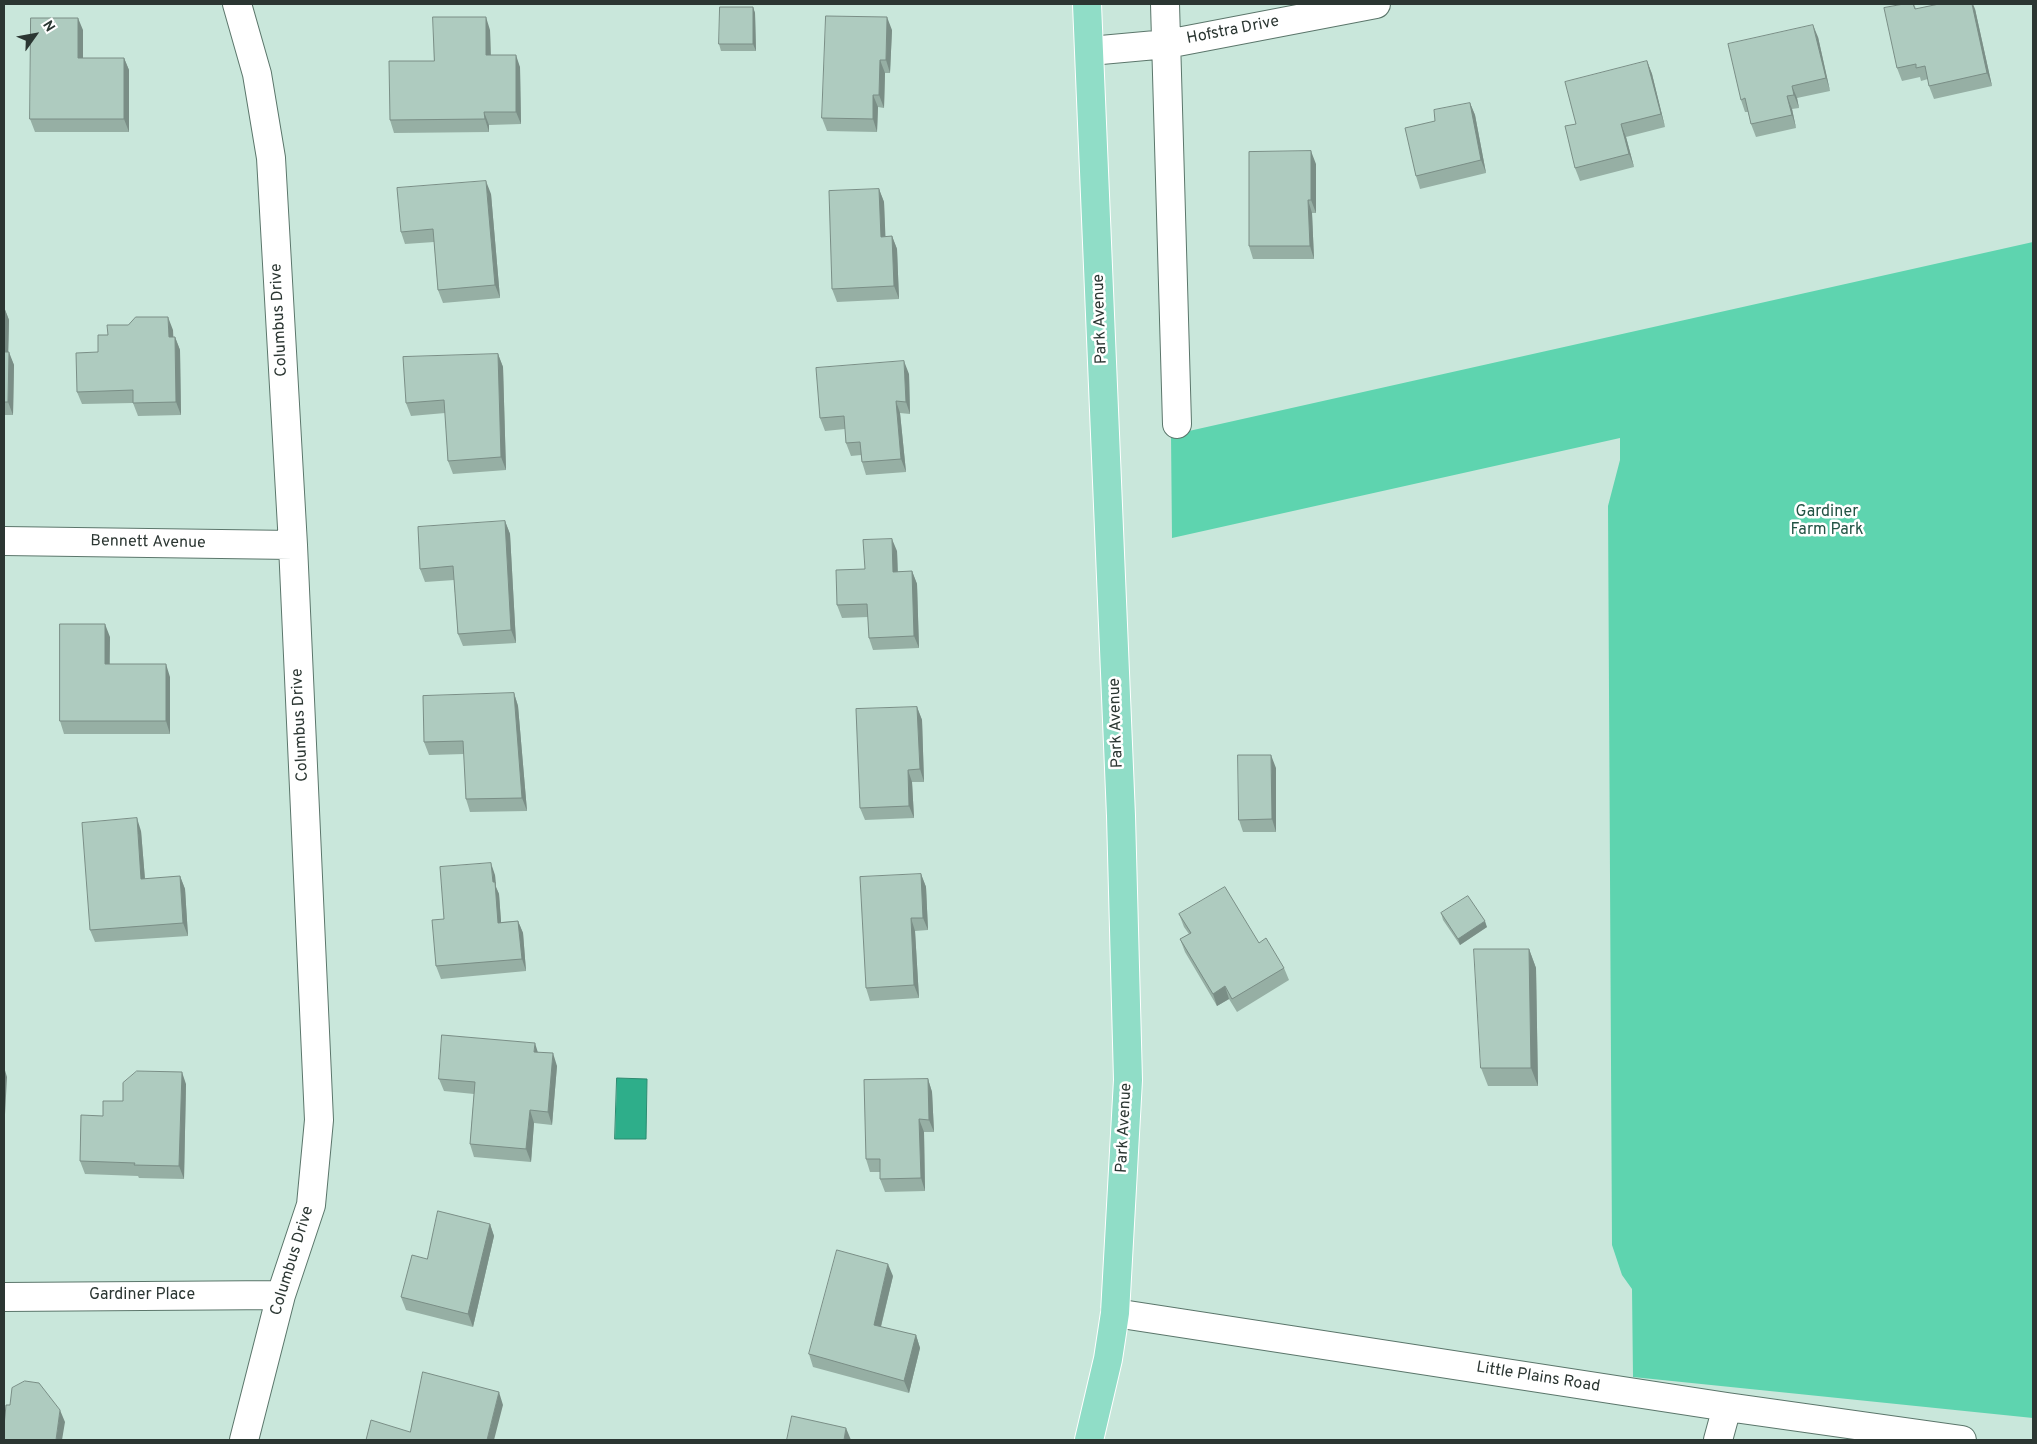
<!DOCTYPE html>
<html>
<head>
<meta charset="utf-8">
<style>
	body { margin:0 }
	#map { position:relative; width:2037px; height:1444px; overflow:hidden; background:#c9e7db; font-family:Overpass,sans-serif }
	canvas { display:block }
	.frame { position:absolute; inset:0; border:5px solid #2b3632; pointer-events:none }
	.north { position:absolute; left:10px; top:10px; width:50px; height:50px; -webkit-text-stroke:4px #fff; paint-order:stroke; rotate:58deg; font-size:14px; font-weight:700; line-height:20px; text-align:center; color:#2b3632 }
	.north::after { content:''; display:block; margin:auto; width:18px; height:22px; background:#2b3632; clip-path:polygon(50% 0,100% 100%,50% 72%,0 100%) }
</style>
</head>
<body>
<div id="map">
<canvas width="2037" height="1444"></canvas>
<div class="frame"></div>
<div class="north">N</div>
</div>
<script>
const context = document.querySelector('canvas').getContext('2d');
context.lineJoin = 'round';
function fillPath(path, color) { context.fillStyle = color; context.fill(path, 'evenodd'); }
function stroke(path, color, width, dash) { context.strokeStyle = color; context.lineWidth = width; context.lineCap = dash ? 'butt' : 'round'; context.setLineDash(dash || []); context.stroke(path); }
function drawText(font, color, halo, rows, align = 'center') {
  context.font = font + ' Overpass,sans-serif'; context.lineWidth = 5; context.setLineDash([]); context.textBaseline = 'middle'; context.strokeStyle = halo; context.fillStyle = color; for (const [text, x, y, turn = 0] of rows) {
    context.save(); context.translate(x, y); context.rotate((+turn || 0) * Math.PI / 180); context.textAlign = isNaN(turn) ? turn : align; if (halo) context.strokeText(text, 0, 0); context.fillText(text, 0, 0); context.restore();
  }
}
fillPath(new Path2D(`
	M 2033,242 L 2033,1418 L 1633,1377 L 1632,1289 L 1622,1275 L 1612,1245 L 1608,506 L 1620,460 L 1620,438 L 1172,538 L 1171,435 Z`), '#5ed4af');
const water = new Path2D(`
	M 617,1078 L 647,1079 L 646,1139 L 615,1139 Z`);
fillPath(water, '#2eae8a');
stroke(water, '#2d8a70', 1);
const minor = new Path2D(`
	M 237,4 L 257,74 L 271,158 L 293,545 L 319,1120 L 311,1205 L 281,1295 L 244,1440
	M 1165,4 L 1177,424
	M 1090,51 L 1167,44 L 1376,4
	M 4,541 L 293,545
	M 4,1297 L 281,1295
	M 1115,1313 L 1727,1407 L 1962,1440
	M 1718,1440 L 1727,1407`);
const major = new Path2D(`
	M 1087,4 L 1121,816 L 1128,1080 L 1115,1313 L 1108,1359 L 1089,1440`);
stroke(minor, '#5b766b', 30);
stroke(major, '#fff', 30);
stroke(minor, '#fff', 28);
stroke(major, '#90ddc7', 28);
fillPath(new Path2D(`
	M 1914,4 L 1916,9 L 1975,9 L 1992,86 L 1934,99 L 1929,86 L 1928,79 L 1921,81 L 1920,77 L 1902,81 L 1897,68 Z
	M 753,7 L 755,13 L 756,51 L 721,51 L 719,44 Z
	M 83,30 L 83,58 L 124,58 L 129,70 L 129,132 L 35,132 L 30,119 Z
	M 490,30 L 491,55 L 520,67 L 521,124 L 489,125 L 489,132 L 394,133 L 390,120 Z
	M 892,30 L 890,73 L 885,73 L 884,108 L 878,107 L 877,132 L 827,131 L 822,118 Z
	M 1818,37 L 1830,91 L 1797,98 L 1799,108 L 1792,109 L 1796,128 L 1756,137 L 1751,124 L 1748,112 L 1745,112 L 1741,100 Z
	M 1647,61 L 1652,74 L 1665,127 L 1626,137 L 1634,167 L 1580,181 L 1575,168 L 1576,124 Z
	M 1470,103 L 1475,115 L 1486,173 L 1420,189 L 1416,176 L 1435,121 Z
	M 1316,164 L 1316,213 L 1312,213 L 1314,259 L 1253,259 L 1249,246 Z
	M 879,189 L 884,202 L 885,237 L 892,236 L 897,249 L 899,299 L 837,302 L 832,289 Z
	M 491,194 L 500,298 L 443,303 L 438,290 L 434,242 L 405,244 L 401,232 Z
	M 4,307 L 9,320 L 8,352 L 14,365 L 13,415 L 4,415 Z
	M 173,330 L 173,337 L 175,337 L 180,350 L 181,415 L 138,416 L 133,403 L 82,404 L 77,392 L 108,335 Z
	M 498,354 L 503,367 L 506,470 L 453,474 L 448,461 L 445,413 L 411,416 L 406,403 Z
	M 909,374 L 910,414 L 900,413 L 906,472 L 866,475 L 862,462 L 861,455 L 851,456 L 846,443 L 845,429 L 825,431 L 820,418 Z
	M 505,521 L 510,534 L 516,643 L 463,646 L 458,634 L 454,580 L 425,582 L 420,569 Z
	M 897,551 L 898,572 L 912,571 L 917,584 L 919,648 L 873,650 L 869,638 L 868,617 L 842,618 L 837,605 L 865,569 Z
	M 110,637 L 110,664 L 170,677 L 170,734 L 64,734 L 60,721 Z
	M 514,693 L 518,706 L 527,811 L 470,812 L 466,799 L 464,754 L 429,755 L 424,742 Z
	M 917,707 L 922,720 L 924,782 L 912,782 L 914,818 L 865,820 L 860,808 Z
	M 1276,768 L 1276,832 L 1243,832 L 1239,820 Z
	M 141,831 L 145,879 L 180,876 L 185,889 L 188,936 L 95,942 L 90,930 Z
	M 921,874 L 926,887 L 928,930 L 915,931 L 919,998 L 870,1001 L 866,988 Z
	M 495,875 L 496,887 L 499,894 L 501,922 L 518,921 L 523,933 L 526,971 L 441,979 L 436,966 L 444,919 Z
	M 1441,913 L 1487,927 L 1460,945 L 1443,920 Z
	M 1179,914 L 1259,943 L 1284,968 L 1289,980 L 1237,1012 L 1229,999 L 1217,1006 L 1185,952 L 1180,939 L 1189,934 L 1184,927 Z
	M 1529,949 L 1536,968 L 1538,1086 L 1488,1086 L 1481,1068 Z
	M 538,1052 L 557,1066 L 552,1125 L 534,1123 L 531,1162 L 474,1157 L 470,1144 L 474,1094 L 444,1091 L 439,1079 Z
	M 928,1079 L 932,1092 L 934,1132 L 924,1132 L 925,1191 L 885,1192 L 880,1179 L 880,1172 L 870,1172 L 866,1159 Z
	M 186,1084 L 184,1179 L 139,1178 L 138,1176 L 85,1174 L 80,1161 L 103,1116 L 123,1101 Z
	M 490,1224 L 494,1236 L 473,1327 L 406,1310 L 401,1297 L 427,1259 Z
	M 893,1276 L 881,1327 L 916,1335 L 920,1348 L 909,1393 L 813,1367 L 809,1354 Z`), '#96afa4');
fillPath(new Path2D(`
	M 1972,4 L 1973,4 L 1975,9 L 1992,86 L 1987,73 Z
	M 753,7 L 755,13 L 756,51 L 753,44 Z
	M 486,17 L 490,30 L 491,68 L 486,55 Z
	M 887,17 L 892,30 L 890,73 L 886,60 Z
	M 78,18 L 83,30 L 83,70 L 78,58 Z
	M 1813,25 L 1818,37 L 1830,91 L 1826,78 Z
	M 516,55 L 520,67 L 521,124 L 516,112 Z
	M 124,58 L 129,70 L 129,132 L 124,119 Z
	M 880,60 L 885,73 L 884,108 L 879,95 Z
	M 1647,61 L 1652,74 L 1665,127 L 1661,114 Z
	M 1792,86 L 1797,98 L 1799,108 L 1794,95 Z
	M 873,95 L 878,107 L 877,132 L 873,119 Z
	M 1787,96 L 1792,109 L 1796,128 L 1792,115 Z
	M 1470,103 L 1475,115 L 1486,173 L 1481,160 Z
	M 484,112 L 489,125 L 489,132 L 485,119 Z
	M 1621,124 L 1626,137 L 1634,167 L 1629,154 Z
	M 1311,151 L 1316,164 L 1316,213 L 1311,200 Z
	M 486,181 L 491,194 L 500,298 L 495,285 Z
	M 879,189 L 884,202 L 886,249 L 881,237 Z
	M 1308,200 L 1312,213 L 1314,259 L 1310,246 Z
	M 892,236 L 897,249 L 899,299 L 894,286 Z
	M 4,307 L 9,320 L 8,365 L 4,354 Z
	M 168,317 L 173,330 L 174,350 L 169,337 Z
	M 175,337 L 180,350 L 181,415 L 176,402 Z
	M 9,352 L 14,365 L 13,415 L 8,402 Z
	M 498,354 L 503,367 L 506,470 L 501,457 Z
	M 904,361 L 909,374 L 910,414 L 906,402 Z
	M 896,401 L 900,413 L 906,472 L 901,459 Z
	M 505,521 L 510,534 L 516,643 L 511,630 Z
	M 892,539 L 897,551 L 898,585 L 893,572 Z
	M 912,571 L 917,584 L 919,648 L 914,636 Z
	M 105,624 L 110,637 L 109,677 L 105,664 Z
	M 166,664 L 170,677 L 170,734 L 166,721 Z
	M 514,693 L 518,706 L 527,811 L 522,798 Z
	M 917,707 L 922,720 L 924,782 L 920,769 Z
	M 1271,755 L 1276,768 L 1276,832 L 1272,819 Z
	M 908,770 L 912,782 L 914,818 L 909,806 Z
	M 137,818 L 141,831 L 146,892 L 141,879 Z
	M 491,863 L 495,875 L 496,887 L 499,894 L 502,935 L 498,923 Z
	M 921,874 L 926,887 L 928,930 L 923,918 Z
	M 180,876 L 185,889 L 188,936 L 183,923 Z
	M 911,918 L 915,931 L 919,998 L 914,985 Z
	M 518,921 L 523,933 L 526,971 L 522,959 Z
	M 1485,921 L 1487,927 L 1460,945 L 1458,939 Z
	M 1529,949 L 1536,968 L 1538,1086 L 1531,1068 Z
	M 1225,986 L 1229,999 L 1217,1006 L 1213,994 Z
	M 535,1043 L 539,1056 L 534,1052 Z
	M 553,1053 L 557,1066 L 552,1125 L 548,1112 Z
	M 4,1067 L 7,1077 L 4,1133 Z
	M 182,1072 L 186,1084 L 184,1179 L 179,1166 Z
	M 928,1079 L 932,1092 L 934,1132 L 929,1120 Z
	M 530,1110 L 534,1123 L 531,1162 L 526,1149 Z
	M 919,1119 L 924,1132 L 925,1191 L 921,1178 Z
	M 490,1224 L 494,1236 L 473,1327 L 468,1314 Z
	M 888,1264 L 893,1276 L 878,1338 L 874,1325 Z
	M 916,1335 L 920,1348 L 909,1393 L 904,1381 Z
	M 499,1392 L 503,1405 L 494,1440 L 487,1440 Z
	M 60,1410 L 65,1422 L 62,1440 L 56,1440 Z
	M 846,1428 L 851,1440 L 844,1440 Z`), '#7a8e86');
const building = new Path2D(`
	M 1904,4 L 1913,4 L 1915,9 L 1939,4 L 1972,4 L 1987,73 L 1929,86 L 1925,66 L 1916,68 L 1916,64 L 1897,68 L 1884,8 Z
	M 720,7 L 753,7 L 753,44 L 719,44 Z
	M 826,16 L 887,17 L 886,60 L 880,60 L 879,95 L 873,95 L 873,119 L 822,118 Z
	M 433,17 L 486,17 L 486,55 L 516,55 L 516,112 L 484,112 L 485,119 L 390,120 L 389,61 L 434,61 Z
	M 31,18 L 78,18 L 78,58 L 124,58 L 124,119 L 30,119 Z
	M 1813,25 L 1826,78 L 1792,86 L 1794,95 L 1787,96 L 1792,115 L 1751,124 L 1745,98 L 1741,100 L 1728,44 Z
	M 1647,61 L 1661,114 L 1621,124 L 1629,154 L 1575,168 L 1565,126 L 1576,124 L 1565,82 Z
	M 1470,103 L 1481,160 L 1416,176 L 1405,128 L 1435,121 L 1434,110 Z
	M 1311,151 L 1311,200 L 1308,200 L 1310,246 L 1249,246 L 1249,152 Z
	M 486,181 L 495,285 L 438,290 L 433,229 L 401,232 L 397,188 Z
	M 879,189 L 881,237 L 892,236 L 894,286 L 832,289 L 829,191 Z
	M 136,317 L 168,317 L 169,337 L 175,337 L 176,402 L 133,403 L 133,390 L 77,392 L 76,353 L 98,352 L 98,335 L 108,335 L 107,325 L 128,325 Z
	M 4,352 L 9,352 L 8,402 L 4,402 Z
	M 498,354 L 501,457 L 448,461 L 444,400 L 406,403 L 403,357 Z
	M 904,361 L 906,402 L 896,401 L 901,459 L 862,462 L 860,442 L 846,443 L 844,416 L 820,418 L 816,368 Z
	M 505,521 L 511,630 L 458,634 L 453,566 L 420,569 L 418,527 Z
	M 892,539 L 893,572 L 912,571 L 914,636 L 869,638 L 867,604 L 837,605 L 836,570 L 865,569 L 863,540 Z
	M 60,624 L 105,624 L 105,664 L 166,664 L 166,721 L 60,721 Z
	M 514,693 L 522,798 L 466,799 L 463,741 L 424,742 L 423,696 Z
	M 917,707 L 920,769 L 908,770 L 909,806 L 860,808 L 856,709 Z
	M 1238,755 L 1271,755 L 1272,819 L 1239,820 Z
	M 137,818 L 141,879 L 180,876 L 183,923 L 90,930 L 82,823 Z
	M 491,863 L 493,882 L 495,882 L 498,923 L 518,921 L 522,959 L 436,966 L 432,920 L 444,919 L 440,867 Z
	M 921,874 L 923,918 L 911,918 L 914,985 L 866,988 L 860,877 Z
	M 1225,887 L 1259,943 L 1266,938 L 1284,968 L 1232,999 L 1225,986 L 1213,994 L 1180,939 L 1191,933 L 1179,914 Z
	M 1468,896 L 1485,921 L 1458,939 L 1441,913 Z
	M 1474,949 L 1529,949 L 1531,1068 L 1481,1068 Z
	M 442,1035 L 535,1043 L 534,1052 L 553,1053 L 548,1112 L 530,1110 L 526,1149 L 470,1144 L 475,1082 L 439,1079 Z
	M 137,1071 L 182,1072 L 179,1166 L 134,1165 L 135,1163 L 80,1161 L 81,1115 L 103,1116 L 103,1101 L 123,1101 L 123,1083 Z
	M 928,1079 L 929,1120 L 919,1119 L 921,1178 L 880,1179 L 880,1159 L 866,1159 L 864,1080 Z
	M 438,1211 L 490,1224 L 468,1314 L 401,1297 L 412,1255 L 427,1259 Z
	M 837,1250 L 888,1264 L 874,1325 L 916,1335 L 904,1381 L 809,1354 Z
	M 423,1372 L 499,1392 L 487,1440 L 366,1440 L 371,1420 L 410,1432 Z
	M 25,1381 L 39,1383 L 60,1410 L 56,1440 L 4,1440 L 4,1426 L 6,1405 L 10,1405 L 12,1388 Z
	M 792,1416 L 846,1428 L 844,1440 L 787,1440 Z`);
fillPath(building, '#aecbbf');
stroke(building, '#7a8e86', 1);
drawText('16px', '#2b3632', '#fff', [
	["Hofstra Drive",1233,31,-11],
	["Park Avenue",1101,319,-92],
	["Columbus Drive",280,320,-93],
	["Bennett Avenue",148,543,1],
	["Park Avenue",1117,723,-92],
	["Columbus Drive",301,725,-93],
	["Park Avenue",1125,1128,-87],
	["Columbus Drive",293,1261,-73],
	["Gardiner Place",142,1296],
	["Little Plains Road",1538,1378,9]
]);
drawText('16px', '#225344', '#fff', [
	["Gardiner",1827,513],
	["Farm Park",1827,531]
]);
</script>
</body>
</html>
